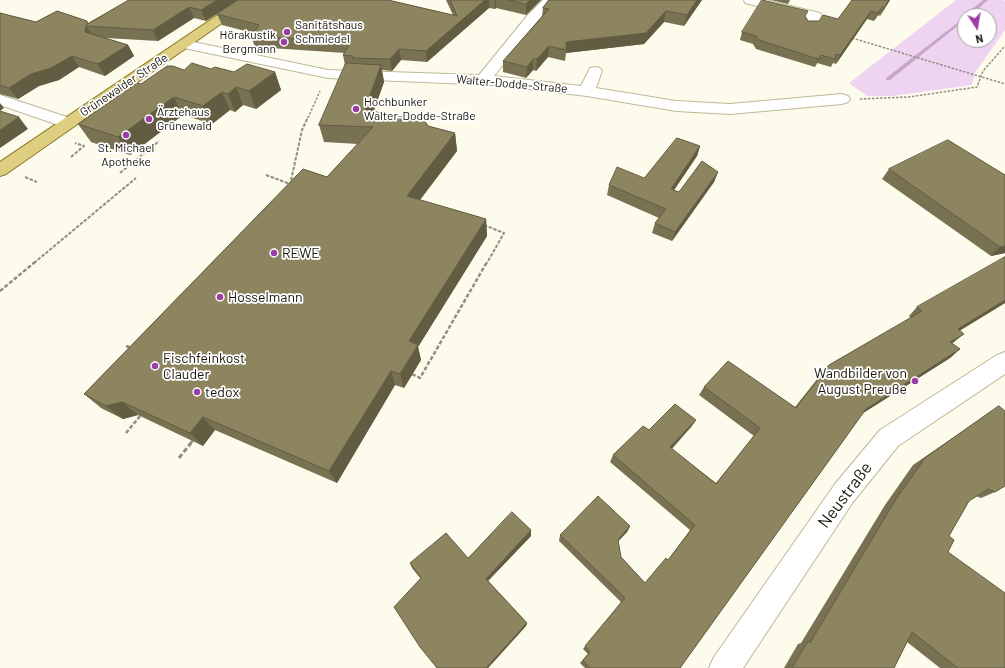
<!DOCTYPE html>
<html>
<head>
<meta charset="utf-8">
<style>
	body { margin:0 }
	#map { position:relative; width:1005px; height:668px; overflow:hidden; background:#fdfbec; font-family:Barlow,sans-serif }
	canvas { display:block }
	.north { position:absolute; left:957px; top:8px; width:40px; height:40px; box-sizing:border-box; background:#fff; border:1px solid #a3a19c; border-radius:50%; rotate:168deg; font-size:11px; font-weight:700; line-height:16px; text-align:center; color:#181508 }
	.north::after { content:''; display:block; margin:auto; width:14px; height:18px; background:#9c3da5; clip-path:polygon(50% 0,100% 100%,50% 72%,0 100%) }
</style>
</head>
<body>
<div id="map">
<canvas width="1005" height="668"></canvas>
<div class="north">N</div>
</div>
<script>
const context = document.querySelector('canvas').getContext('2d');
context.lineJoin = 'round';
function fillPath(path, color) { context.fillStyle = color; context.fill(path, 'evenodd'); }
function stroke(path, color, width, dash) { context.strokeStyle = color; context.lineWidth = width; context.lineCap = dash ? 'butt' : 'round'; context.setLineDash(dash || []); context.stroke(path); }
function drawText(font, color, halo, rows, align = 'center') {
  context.font = font + ' Barlow,sans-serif'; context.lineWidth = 3.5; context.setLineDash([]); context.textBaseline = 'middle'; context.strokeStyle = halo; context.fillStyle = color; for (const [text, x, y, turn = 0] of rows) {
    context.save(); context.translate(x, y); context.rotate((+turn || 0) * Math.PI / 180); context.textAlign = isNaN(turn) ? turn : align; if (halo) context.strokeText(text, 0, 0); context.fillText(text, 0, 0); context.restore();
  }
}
fillPath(new Path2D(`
	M 956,0 L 1004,0 L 1005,2 L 1005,30 L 975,73 L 972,85 L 892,96 L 867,96 L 849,83 ZM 965,16 L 989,16 L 989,40 L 965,40 Z`), '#efd4f1');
fillPath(new Path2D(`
	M 983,0 L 988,0 L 970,16 L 965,16 L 965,20 L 890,80 L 886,80 L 886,78 L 965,17 L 965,15 Z`), '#c5a8c7');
const minor = new Path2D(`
	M 543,0 L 556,0 L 537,22 L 494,76 L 581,86 L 590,68 L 595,67 L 600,68 L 602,71 L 596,88 L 676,101 L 730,104 L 842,94 L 848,96 L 850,99 L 848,102 L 842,104 L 730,114 L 676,111 L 587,96 L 493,85 L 328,78 L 184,48 L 179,47 L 177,44 L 179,41 L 184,40 L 328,70 L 479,75 L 527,16 Z
	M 744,0 L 766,0 L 820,13 L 822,16 L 815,28 L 810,29 L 805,28 L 803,25 L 807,18 L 745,3 Z
	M 0,95 L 73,119 L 75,123 L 73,127 L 67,128 L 0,105 Z
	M 1005,352 L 1005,374 L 898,446 L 853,502 L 743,668 L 709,668 L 714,657 L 835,484 L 880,430 L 997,355 Z`);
const major = new Path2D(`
	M 240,0 L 255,0 L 6,174 L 0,176 L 0,162 Z`);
stroke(minor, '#bfb895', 2);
stroke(major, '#897821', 2);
stroke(new Path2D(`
	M 852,38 L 1005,84
	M 860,99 L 909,97 L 977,87 L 983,71 L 1005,46
	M 308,118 L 320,91`), '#928f81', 1.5, [2.5, 1.5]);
stroke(new Path2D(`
	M 71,157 L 84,146 L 75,143
	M 120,173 L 159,141
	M 266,175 L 290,184
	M 25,177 L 37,182
	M 290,185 L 302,130 L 308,117
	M 484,225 L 504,233 L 487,263
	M 34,263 L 136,178`), '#928f81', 2, [3.5, 1.5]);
stroke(new Path2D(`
	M 0,291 L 35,262
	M 126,346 L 132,348
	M 412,374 L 420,378 L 487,262
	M 126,433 L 141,415
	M 190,444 L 194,439`), '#928f81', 2.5, [4, 2]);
stroke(new Path2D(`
	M 179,458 L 191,443`), '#928f81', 3, [5, 2.5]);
fillPath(minor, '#fff');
fillPath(major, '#ddce82');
fillPath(new Path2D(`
	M 129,0 L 388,0 L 453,15 L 446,0 L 541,0 L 526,15 L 496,8 L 495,9 L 489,8 L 427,62 L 401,60 L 392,71 L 382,70 L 384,82 L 374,111 L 403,119 L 421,115 L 428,126 L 455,133 L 457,151 L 420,200 L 486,219 L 487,236 L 418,347 L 421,360 L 404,388 L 395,385 L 337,483 L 215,430 L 203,446 L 138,415 L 123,419 L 101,408 L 84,394 L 303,169 L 327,177 L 358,144 L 324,142 L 319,125 L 345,65 L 343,55 L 345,53 L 255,47 L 251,36 L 253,33 L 222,25 L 217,14 L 235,2 L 206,21 L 194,18 L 158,41 L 106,38 L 128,45 L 134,56 L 105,76 L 79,67 L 59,80 L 39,86 L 18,99 L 0,94 L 0,13 L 36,22 L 57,11 L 87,21 L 88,23 Z
	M 549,0 L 702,0 L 684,26 L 664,22 L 644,44 L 566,53 L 565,61 L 548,57 L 536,71 L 533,70 L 526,78 L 503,72 L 503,61 L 542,16 L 543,8 Z
	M 771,0 L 790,0 L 788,4 Z
	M 852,0 L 890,0 L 880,16 L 878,15 L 874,21 L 867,19 L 836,64 L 833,63 L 831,67 L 817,63 L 815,67 L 756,49 L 753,44 L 740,40 L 742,32 L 806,17 L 808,21 L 819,21 L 838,19 Z
	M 211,69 L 234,72 L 275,72 L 281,90 L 256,109 L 243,105 L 235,112 L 230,110 L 212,124 L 183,115 L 130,155 L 91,142 L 78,124 L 141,84 L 184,70 Z
	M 700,146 L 697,156 L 674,190 L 679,192 L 718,172 L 714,182 L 672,241 L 652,233 L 655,223 L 659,218 L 607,195 L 609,185 L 644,178 Z
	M 889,169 L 1005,175 L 1005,253 L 991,256 L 882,179 Z
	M 1005,303 L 960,330 L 954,342 L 952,343 L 960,349 L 950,358 L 863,413 L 680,668 L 585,668 L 580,663 L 588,654 L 583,649 L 621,602 L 559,541 L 560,535 L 630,526 L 627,532 L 618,541 L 621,557 L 645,583 L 666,558 L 668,560 L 690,530 L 610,462 L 613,455 L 649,430 L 696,420 L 691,427 L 672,449 L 716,483 L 754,436 L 699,395 L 704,387 L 795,407 L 822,373 L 829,365 L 911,318 L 909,316 L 917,307 Z
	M 999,406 L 995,492 L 981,498 L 976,496 L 969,501 L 949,536 L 948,552 L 1005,668 L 940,668 L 907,642 L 894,668 L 784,668 L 798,644 L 801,643 L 885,505 L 913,465 Z
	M 531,536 L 488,581 L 527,623 L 526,626 L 488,668 L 437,668 L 421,579 L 412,568 L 410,563 L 468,558 Z`), '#787252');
fillPath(new Path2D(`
	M 217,0 L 238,0 L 206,21 L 201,10 Z
	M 485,0 L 489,0 L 489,8 L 427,62 L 426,51 Z
	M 495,0 L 496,0 L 496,8 L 495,9 Z
	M 530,0 L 541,0 L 526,15 L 526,4 Z
	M 697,0 L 702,0 L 684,26 L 687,15 Z
	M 889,0 L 890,0 L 880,16 L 884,8 Z
	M 189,7 L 194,18 L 158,41 L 153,30 Z
	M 882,7 L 878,15 L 874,21 L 878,13 Z
	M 666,11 L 664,22 L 644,44 L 566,53 L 566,42 Z
	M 871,11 L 867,19 L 836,64 L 840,55 Z
	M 86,26 L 93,37 L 85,32 Z
	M 128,45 L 134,56 L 105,76 L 98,64 Z
	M 549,46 L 548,57 L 536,71 L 537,59 Z
	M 399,49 L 401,60 L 392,71 L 390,59 Z
	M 821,55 L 815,67 L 818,59 Z
	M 72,56 L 79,67 L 59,80 L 39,86 L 18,99 L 9,88 L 31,74 Z
	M 533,59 L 533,70 L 526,78 L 527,67 Z
	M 381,65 L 384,82 L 368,126 L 365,109 Z
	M 275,72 L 281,90 L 256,109 L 249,91 Z
	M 236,87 L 243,105 L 235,112 L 228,94 Z
	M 222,92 L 230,110 L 212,124 L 203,106 Z
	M 174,97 L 183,115 L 130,155 L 118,137 Z
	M 0,103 L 4,108 L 0,111 Z
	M 19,117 L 28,129 L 0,148 L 0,130 Z
	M 455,133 L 457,151 L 410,213 L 407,196 Z
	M 700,146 L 697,156 L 668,199 L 671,189 Z
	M 718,172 L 714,182 L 672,241 L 675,232 Z
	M 486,219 L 487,236 L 418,347 L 421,360 L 404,388 L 400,374 L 409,341 Z
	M 1005,246 L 1005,253 L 991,256 L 1000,247 Z
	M 1005,300 L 1005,303 L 948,338 L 958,329 Z
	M 964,334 L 954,342 L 941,350 L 950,342 Z
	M 960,349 L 950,358 L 857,417 L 866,409 Z
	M 391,371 L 395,385 L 337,483 L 329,471 Z
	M 122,402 L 138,415 L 123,419 L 106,406 Z
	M 203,417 L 215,430 L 203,446 L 190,433 Z
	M 696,420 L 691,427 L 666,454 L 670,447 Z
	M 630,526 L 627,532 L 615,545 L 618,540 Z
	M 531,530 L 531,536 L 486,583 L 486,579 Z
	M 527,623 L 526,626 L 488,668 L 487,668 L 487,667 Z`), '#625d42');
const building = new Path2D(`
	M 129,0 L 217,0 L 201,10 L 189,7 L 153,30 L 86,26 L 85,32 L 128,45 L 98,64 L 72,56 L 51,68 L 31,74 L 9,88 L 0,85 L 0,13 L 36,22 L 57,11 L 87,21 L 87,24 Z
	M 238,0 L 388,0 L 457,16 L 450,0 L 485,0 L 426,51 L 399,49 L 390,59 L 352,58 L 353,56 L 343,55 L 351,42 L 251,36 L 259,25 L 217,14 Z
	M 509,0 L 530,0 L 526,4 Z
	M 549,0 L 697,0 L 687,15 L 666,11 L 646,33 L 566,42 L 566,50 L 549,46 L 537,59 L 533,59 L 527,67 L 503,61 L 549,9 L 543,8 Z
	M 762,0 L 808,11 L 805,16 L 808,21 L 819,21 L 823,15 L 838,19 L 852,0 L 889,0 L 884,8 L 882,7 L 878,13 L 871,11 L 840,55 L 836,54 L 835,59 L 821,55 L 818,59 L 759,40 L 756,36 L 742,32 Z
	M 192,63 L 211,69 L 215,67 L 234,72 L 247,64 L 275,72 L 249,91 L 236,87 L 228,94 L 222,92 L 203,106 L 174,97 L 118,137 L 78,124 L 137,83 L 141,84 L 167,66 L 173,66 L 184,70 Z
	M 346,63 L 381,65 L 365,109 L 403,119 L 421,115 L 428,126 L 455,133 L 407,196 L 486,219 L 409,341 L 418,345 L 400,374 L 391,371 L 329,471 L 203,417 L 190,433 L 122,402 L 106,406 L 84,394 L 303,169 L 327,177 L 373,127 L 319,125 Z
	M 0,111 L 19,117 L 0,130 Z
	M 677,138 L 700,146 L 671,189 L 679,192 L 702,161 L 718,172 L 675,232 L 655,223 L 666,209 L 609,185 L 617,167 L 644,178 Z
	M 948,140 L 1005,175 L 1005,246 L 1000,247 L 889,169 Z
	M 1005,257 L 1005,300 L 958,329 L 964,334 L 950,342 L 960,349 L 866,409 L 680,668 L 590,668 L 583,660 L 590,652 L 585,646 L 625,598 L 560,535 L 598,496 L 630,526 L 618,540 L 621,557 L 645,583 L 666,558 L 668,560 L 695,525 L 613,455 L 643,426 L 649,430 L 675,404 L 696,420 L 670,447 L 716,484 L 760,428 L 704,387 L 728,361 L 796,408 L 829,365 L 922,311 L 917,307 Z
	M 999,406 L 1005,411 L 1005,486 L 995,492 L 988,489 L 969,501 L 949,536 L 954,540 L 948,552 L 1005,593 L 1005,668 L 958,668 L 912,632 L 894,668 L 792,668 L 808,641 L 810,643 L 896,499 L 925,458 Z
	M 512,512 L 531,530 L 486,579 L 527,623 L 487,667 L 488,668 L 437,668 L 420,647 L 394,607 L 421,578 L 410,563 L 446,533 L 468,558 Z`);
fillPath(building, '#8c855f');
stroke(building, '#625d42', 1);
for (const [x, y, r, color] of [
	[287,32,4,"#9c3da5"],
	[284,42,4,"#9c3da5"],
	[356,109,4,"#9c3da5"],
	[149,119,4,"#9c3da5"],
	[126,135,4,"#9c3da5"],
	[274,253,4,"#9c3da5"],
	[220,297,4,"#9c3da5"],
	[155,366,4,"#9c3da5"],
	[915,381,4,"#9c3da5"],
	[197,392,4,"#9c3da5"]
]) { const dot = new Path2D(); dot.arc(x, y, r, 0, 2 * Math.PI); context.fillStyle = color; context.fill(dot); stroke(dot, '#fff', 1.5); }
drawText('12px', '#181508', '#fff', [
	["Sanitätshaus",295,25],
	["Schmiedel",295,39],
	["Hörakustik",276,35,"right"],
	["Bergmann",276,49,"right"],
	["Hochbunker",364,102],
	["Walter-Dodde-Straße",364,116],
	["Ärztehaus",157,112],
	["Grünewald",157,126],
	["St. Michael",126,148,"center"],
	["Apotheke",126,162,"center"]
], 'left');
drawText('12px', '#181508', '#fff', [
	["Walter-Dodde-Straße",512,84,5],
	["Grünewalder Straße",124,85,-34]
]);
drawText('14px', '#181508', '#fff', [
	["REWE",282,253],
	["Hosselmann",228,297],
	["Fischfeinkost",163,358],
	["Clauder",163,374],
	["Wandbilder von",907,373,"right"],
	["August Preuße",907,389,"right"],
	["tedox",205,392]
], 'left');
drawText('17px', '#181508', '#fff', [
	["Neustraße",845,495,-53]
]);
</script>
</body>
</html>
